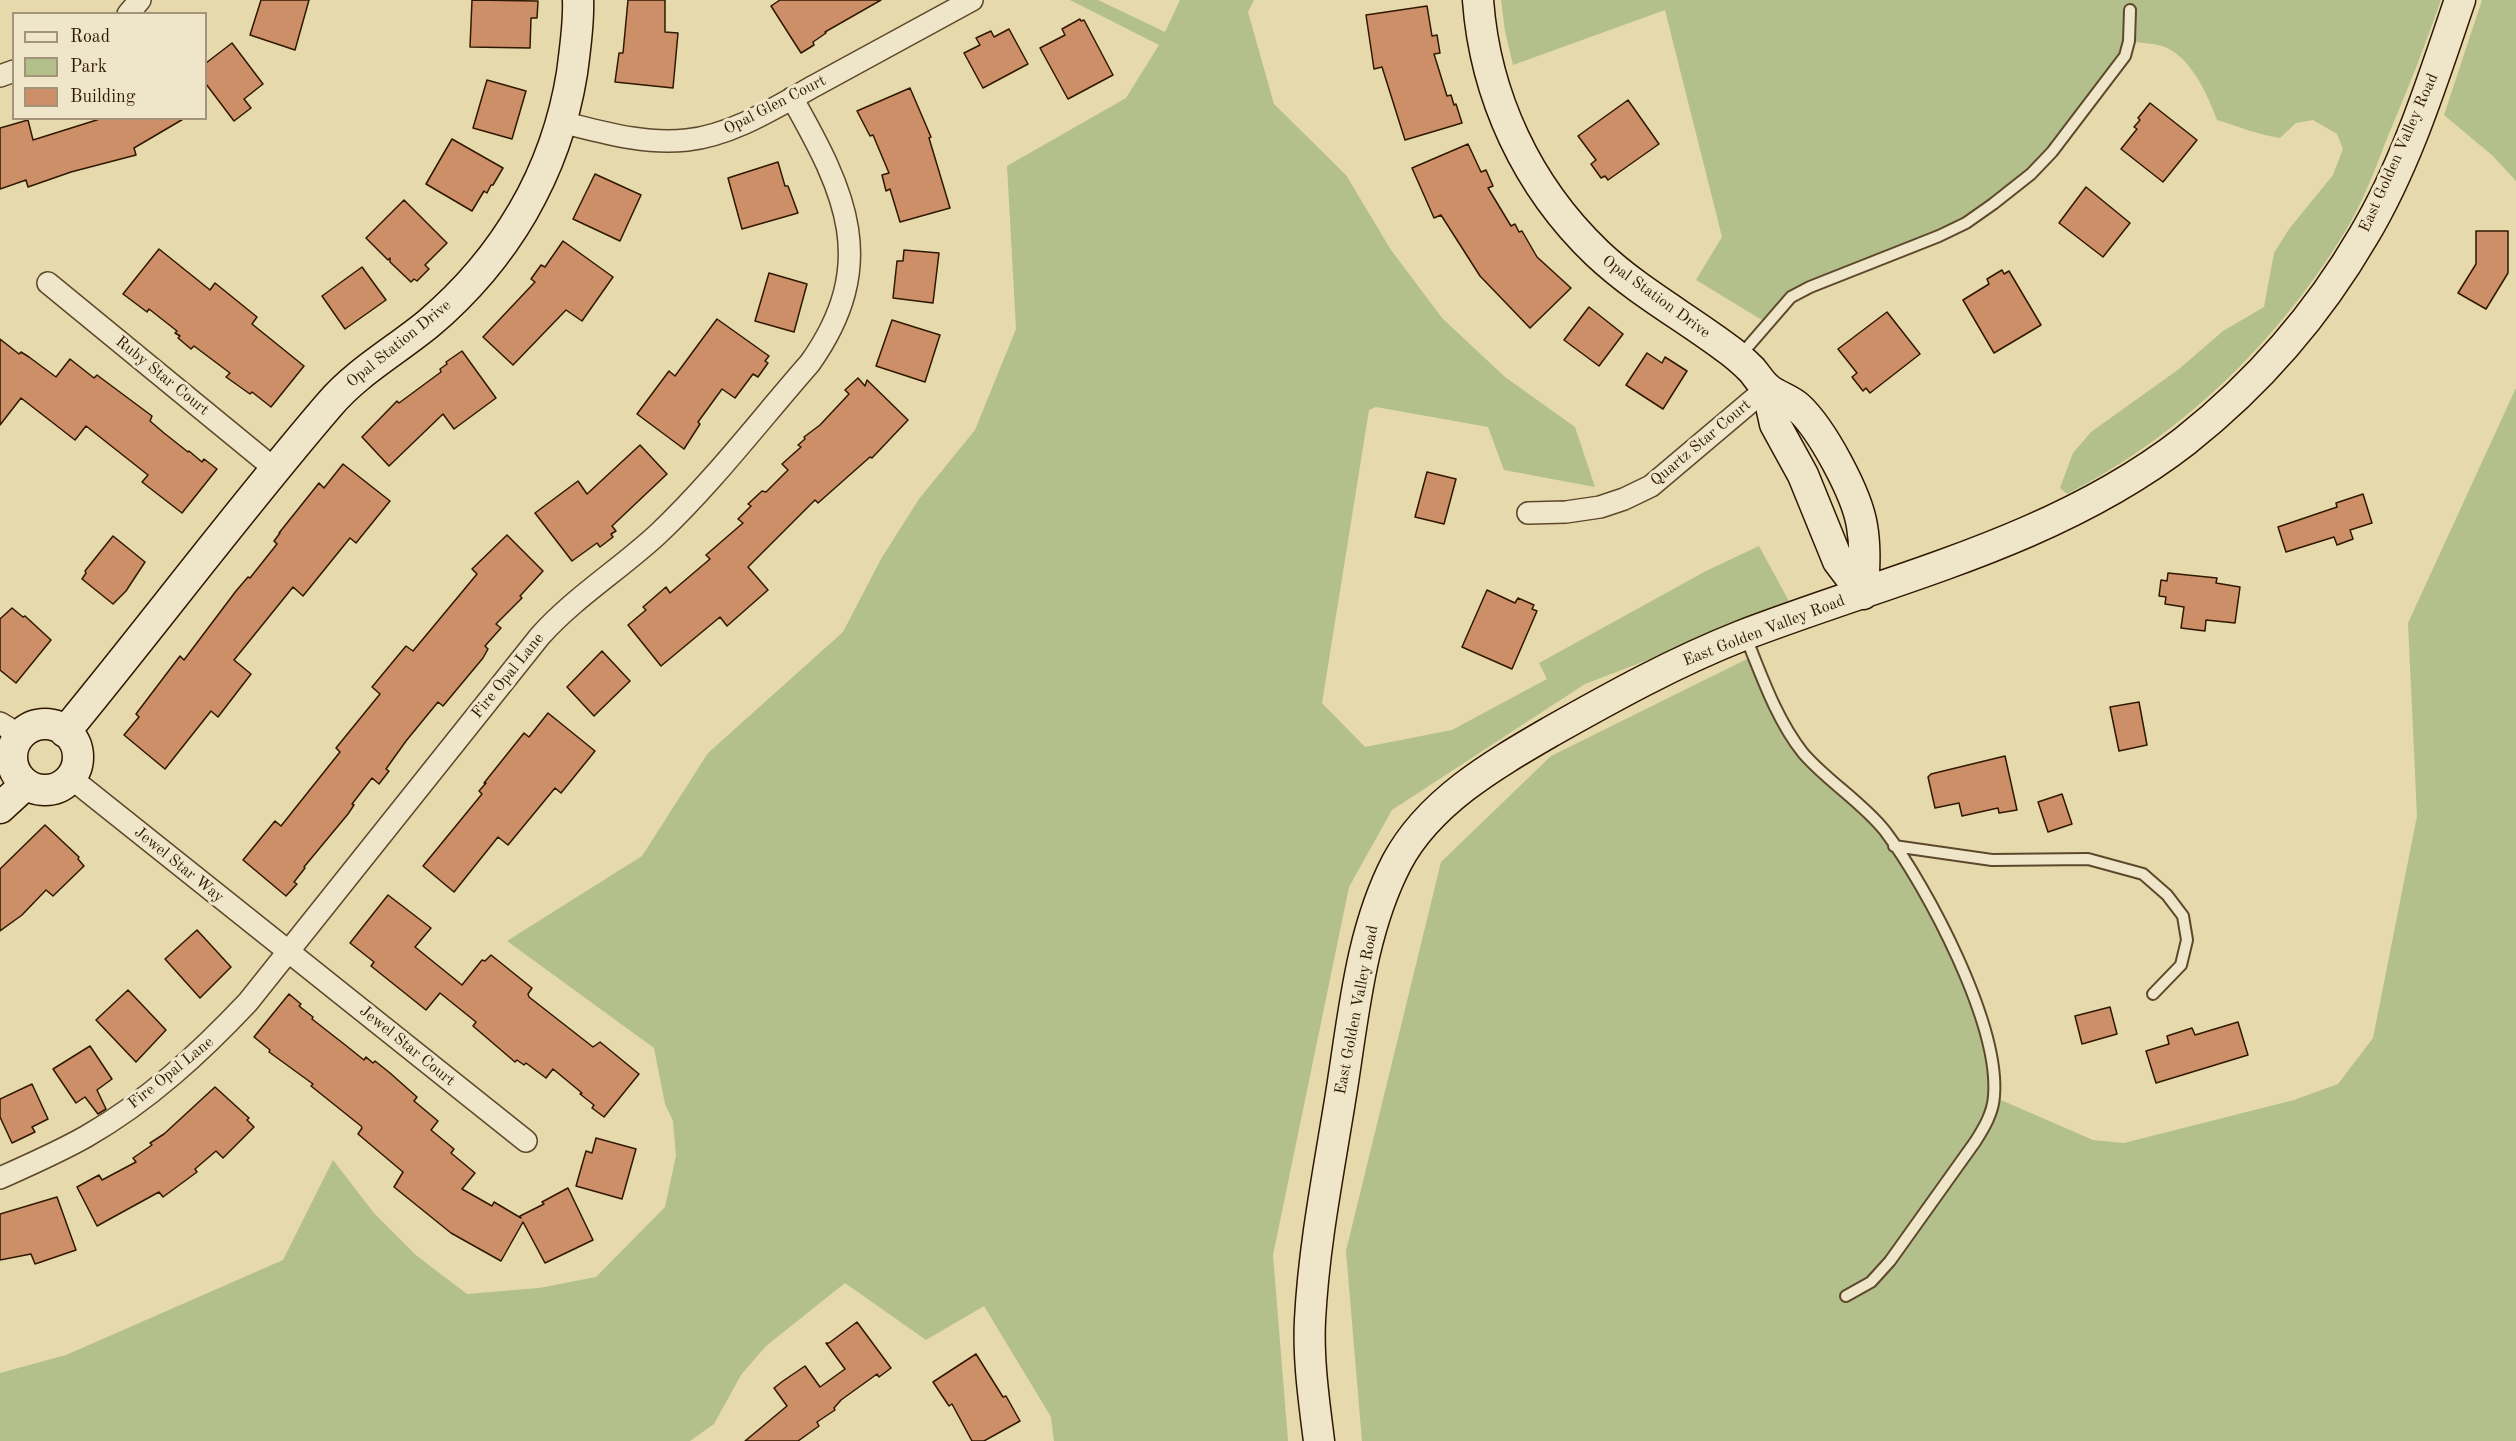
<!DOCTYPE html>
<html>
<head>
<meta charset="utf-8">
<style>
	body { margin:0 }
	#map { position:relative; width:2516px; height:1441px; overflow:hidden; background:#e6d9ac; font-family:"Old Standard TT",serif }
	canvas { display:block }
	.legend { position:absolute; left:12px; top:12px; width:195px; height:108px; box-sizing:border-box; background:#efe6c9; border:2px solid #a39479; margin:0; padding:8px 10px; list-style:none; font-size:18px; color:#301800 }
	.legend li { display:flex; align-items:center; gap:12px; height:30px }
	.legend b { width:30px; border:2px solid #a39479 }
</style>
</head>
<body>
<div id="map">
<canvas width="2516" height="1441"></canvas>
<ul class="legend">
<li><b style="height:8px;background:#efe6c9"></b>Road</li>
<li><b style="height:16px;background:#b3c08b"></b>Park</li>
<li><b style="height:16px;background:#cc8f68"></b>Building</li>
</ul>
</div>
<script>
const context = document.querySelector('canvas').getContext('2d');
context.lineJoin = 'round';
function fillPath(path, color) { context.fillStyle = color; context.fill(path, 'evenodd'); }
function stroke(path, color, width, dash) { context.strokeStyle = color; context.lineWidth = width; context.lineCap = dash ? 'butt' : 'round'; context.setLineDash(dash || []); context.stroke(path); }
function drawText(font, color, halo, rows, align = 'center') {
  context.font = font + ' "Old Standard TT",serif'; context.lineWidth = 6; context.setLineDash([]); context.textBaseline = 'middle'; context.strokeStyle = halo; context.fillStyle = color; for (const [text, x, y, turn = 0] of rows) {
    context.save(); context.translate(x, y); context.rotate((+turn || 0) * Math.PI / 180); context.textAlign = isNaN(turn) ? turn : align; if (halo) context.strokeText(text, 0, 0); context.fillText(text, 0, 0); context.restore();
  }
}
fillPath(new Path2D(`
	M 1070,0 L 1098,0 L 1165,32 L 1180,0 L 1254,0 L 1248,12 L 1274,104 L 1346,175 L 1391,250 L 1442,318 L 1505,377 L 1575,427 L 1595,487 L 1504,470 L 1488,427 L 1376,407 L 1369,410 L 1322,703 L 1365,747 L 1452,730 L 1547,679 L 1539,663 L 1706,571 L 1759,546 L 1791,605 L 1585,684 L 1392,810 L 1349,887 L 1273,1255 L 1288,1441 L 1054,1441 L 1051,1417 L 984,1306 L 926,1340 L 845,1283 L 766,1346 L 741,1375 L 714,1424 L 690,1441 L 0,1441 L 0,1373 L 66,1355 L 283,1260 L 333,1160 L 374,1213 L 417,1256 L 467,1294 L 539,1288 L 596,1277 L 665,1207 L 676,1156 L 673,1121 L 665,1104 L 654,1048 L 507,941 L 642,856 L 708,753 L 843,632 L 881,559 L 919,499 L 975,430 L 1016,329 L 1007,166 L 1126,98 L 1159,45 Z
	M 1501,0 L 2441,0 C 2425,46 2407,91 2388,136 C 2375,169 2362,205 2343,235 C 2276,344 2180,436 2067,494 L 2060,488 L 2073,453 L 2091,432 L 2179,369 L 2223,331 L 2264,307 L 2274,253 L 2289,229 L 2333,175 L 2343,149 L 2337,134 L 2313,120 L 2296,123 L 2280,138 C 2258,135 2238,126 2217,120 C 2208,95 2190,55 2162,46 C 2152,43 2140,43 2129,41 L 2125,56 L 2052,152 L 1966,223 L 1810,287 L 1767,323 L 1696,280 L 1722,237 L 1665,10 L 1513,65 L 1505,31 Z
	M 2482,0 L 2516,0 L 2516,181 L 2493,156 L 2444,115 Z
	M 2516,388 L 2516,1441 L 1362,1441 L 1346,1251 L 1441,862 L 1551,756 L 1753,656 L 1803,753 L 1840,787 L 1907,863 L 1980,1017 L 1994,1097 L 2093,1140 L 2124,1143 L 2294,1100 L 2338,1084 L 2373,1038 L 2417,816 L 2408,623 Z`), '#b3c08b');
const building = new Path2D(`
	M 261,0 L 309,0 L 295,50 L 250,35 Z
	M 472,0 L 538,1 L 537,18 L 531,18 L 530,48 L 470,47 Z
	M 628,0 L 665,0 L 665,32 L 678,33 L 673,88 L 615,82 L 619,53 L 623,53 Z
	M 780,0 L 881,0 L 825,32 L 826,33 L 813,42 L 814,45 L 801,53 L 771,6 Z
	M 1427,6 L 1432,36 L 1437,35 L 1440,53 L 1434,54 L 1447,96 L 1451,95 L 1454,105 L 1456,104 L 1462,123 L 1405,140 L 1382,67 L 1374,69 L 1366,15 Z
	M 1080,19 L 1081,21 L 1084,20 L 1113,75 L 1068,99 L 1040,48 L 1065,35 L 1062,29 Z
	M 1009,29 L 1028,64 L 983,88 L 964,53 L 980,45 L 976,38 L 991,31 L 994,37 Z
	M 232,43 L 263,84 L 244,99 L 251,108 L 234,121 L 206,84 L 206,63 Z
	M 487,80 L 526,91 L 512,139 L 473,128 Z
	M 910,88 L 931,137 L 929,138 L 950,208 L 900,222 L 890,189 L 886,191 L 882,175 L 889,173 L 873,135 L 870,136 L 857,111 Z
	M 1628,100 L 1659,144 L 1608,180 L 1605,176 L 1601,178 L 1591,164 L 1596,160 L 1578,136 Z
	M 2150,103 L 2197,140 L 2163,182 L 2121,149 L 2137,129 L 2134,127 L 2140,120 L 2138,118 Z
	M 103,118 L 185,118 L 134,148 L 136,155 L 71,172 L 28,187 L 26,180 L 0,189 L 0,128 L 28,120 L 33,140 Z
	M 452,139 L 503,168 L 493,185 L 491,185 L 487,193 L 484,191 L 472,211 L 426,184 Z
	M 1468,144 L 1481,172 L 1486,170 L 1493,186 L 1488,188 L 1511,226 L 1515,224 L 1519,232 L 1522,231 L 1537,257 L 1571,288 L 1530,328 L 1480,276 L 1441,215 L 1434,218 L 1412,168 Z
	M 778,162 L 785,186 L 788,186 L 798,213 L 742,229 L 728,178 Z
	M 595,174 L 641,195 L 620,241 L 573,219 Z
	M 2086,187 L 2130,223 L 2103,257 L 2059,223 Z
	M 404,200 L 447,243 L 425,265 L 429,269 L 417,281 L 414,279 L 411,282 L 390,262 L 390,258 L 388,260 L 366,238 Z
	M 2476,231 L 2508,231 L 2508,273 L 2486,309 L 2458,293 L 2476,264 Z
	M 563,241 L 613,277 L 582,321 L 566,310 L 513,365 L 483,337 L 535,282 L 531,279 L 541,265 L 545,267 Z
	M 159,249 L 210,290 L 215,283 L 257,317 L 252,324 L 304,366 L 271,407 L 252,392 L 250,394 L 226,377 L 230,373 L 194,346 L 191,349 L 178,338 L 180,336 L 175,333 L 177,331 L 149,309 L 147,312 L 123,294 Z
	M 904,250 L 939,253 L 933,303 L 893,298 L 897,261 L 903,261 Z
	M 362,267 L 386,300 L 345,329 L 322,296 Z
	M 2002,270 L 2004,274 L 2009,271 L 2041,325 L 1994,353 L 1963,300 L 1989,284 L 1987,279 Z
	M 769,273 L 807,284 L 794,332 L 755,321 Z
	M 1589,307 L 1623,334 L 1599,366 L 1564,340 Z
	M 1887,312 L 1920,354 L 1870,393 L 1866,388 L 1863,391 L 1852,377 L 1857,373 L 1838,349 Z
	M 717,319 L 769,356 L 765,361 L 768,363 L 758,377 L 753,374 L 735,398 L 722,389 L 698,422 L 700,424 L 684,449 L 637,414 L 669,371 L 675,376 Z
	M 892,320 L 940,335 L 925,382 L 876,366 Z
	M 0,339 L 19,354 L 21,352 L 29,357 L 56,377 L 70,359 L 94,378 L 97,375 L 152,416 L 150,421 L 164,433 L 188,452 L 189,451 L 202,462 L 204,459 L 217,469 L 182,513 L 142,482 L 148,475 L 86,426 L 75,440 L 21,398 L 0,425 Z
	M 462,351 L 496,398 L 454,429 L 443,414 L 389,466 L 362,437 L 397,401 L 399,403 L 441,372 L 440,369 L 447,364 L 446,362 Z
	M 1647,353 L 1662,363 L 1665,357 L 1687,371 L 1663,409 L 1626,385 Z
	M 858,378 L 865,386 L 867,380 L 908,420 L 872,458 L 870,457 L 818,503 L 815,500 L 748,567 L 768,590 L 727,626 L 720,617 L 661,666 L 628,625 L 646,610 L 643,607 L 666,587 L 670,593 L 710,559 L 706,555 L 743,523 L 738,519 L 751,506 L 748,504 L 762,491 L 766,492 L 788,470 L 782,464 L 801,447 L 798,445 L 805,439 L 804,437 L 820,425 L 849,394 L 845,390 Z
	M 640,445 L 667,474 L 612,526 L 616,531 L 611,534 L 613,537 L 600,547 L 597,543 L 572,561 L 535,513 L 578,481 L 587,494 Z
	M 343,464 L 390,501 L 356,543 L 350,538 L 303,596 L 293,587 L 234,660 L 251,674 L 218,717 L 211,711 L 165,769 L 124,735 L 139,717 L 136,714 L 180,656 L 184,660 L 236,591 L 248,577 L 250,578 L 277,544 L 274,541 L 280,533 L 279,533 L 319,483 L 324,488 Z
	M 1427,472 L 1456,479 L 1444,524 L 1415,517 Z
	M 2363,494 L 2372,523 L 2350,530 L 2353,539 L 2337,545 L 2334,537 L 2286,552 L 2278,527 L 2337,507 L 2336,503 Z
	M 507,535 L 543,571 L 520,596 L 522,598 L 496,624 L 501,628 L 485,646 L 488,649 L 483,658 L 443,706 L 438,702 L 406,741 L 386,769 L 389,771 L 379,784 L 372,778 L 352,804 L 354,805 L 348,814 L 304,867 L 305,868 L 294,882 L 297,884 L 286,896 L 243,860 L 275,821 L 281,826 L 340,752 L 336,748 L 380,694 L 372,687 L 406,646 L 413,651 L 477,574 L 472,569 Z
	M 113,536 L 145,562 L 126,591 L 113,604 L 82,579 L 86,573 L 85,571 Z
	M 2168,573 L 2217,578 L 2216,583 L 2240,587 L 2235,623 L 2206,620 L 2205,631 L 2181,628 L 2184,607 L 2165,604 L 2166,597 L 2159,596 L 2161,580 L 2167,581 Z
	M 1487,590 L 1515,603 L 1518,598 L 1534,605 L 1532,609 L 1537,611 L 1512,669 L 1462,647 Z
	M 12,608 L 23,617 L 25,616 L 51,640 L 16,683 L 0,670 L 0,619 Z
	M 602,651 L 630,681 L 594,716 L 567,687 Z
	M 2139,702 L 2147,745 L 2119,751 L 2110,707 Z
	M 548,713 L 595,751 L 561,793 L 555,788 L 508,845 L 498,837 L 454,892 L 423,866 L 482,794 L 479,791 L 486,783 L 484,783 L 524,733 L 529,737 Z
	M 2005,756 L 2017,810 L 1999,813 L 1998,808 L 1962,816 L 1959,803 L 1935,808 L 1928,777 L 1931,774 Z
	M 2062,794 L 2072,824 L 2048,832 L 2038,802 Z
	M 45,825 L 79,857 L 78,859 L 84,866 L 53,896 L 46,890 L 22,915 L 0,931 L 0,869 Z
	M 388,895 L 431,928 L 415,947 L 462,985 L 482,960 L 485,961 L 491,955 L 532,988 L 528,994 L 529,997 L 593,1047 L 600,1042 L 639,1074 L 604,1117 L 592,1108 L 594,1105 L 580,1094 L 582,1093 L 553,1069 L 546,1078 L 526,1063 L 524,1065 L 517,1060 L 515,1062 L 473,1026 L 476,1022 L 440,993 L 426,1010 L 371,966 L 374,962 L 350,943 Z
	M 197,930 L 231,967 L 200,998 L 165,959 Z
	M 128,990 L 166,1030 L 136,1062 L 96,1020 Z
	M 289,994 L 301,1004 L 299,1006 L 313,1017 L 312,1019 L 344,1044 L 364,1060 L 366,1057 L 373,1063 L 375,1061 L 390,1073 L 417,1097 L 414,1101 L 438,1121 L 431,1130 L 454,1149 L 451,1153 L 475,1173 L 462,1189 L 492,1206 L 494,1202 L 521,1218 L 520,1216 L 544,1204 L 542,1202 L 568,1188 L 593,1240 L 545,1263 L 523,1222 L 501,1261 L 451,1233 L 394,1187 L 403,1172 L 358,1134 L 362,1128 L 361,1126 L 311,1086 L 313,1084 L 269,1052 L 270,1050 L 254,1037 Z
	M 2110,1007 L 2117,1034 L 2082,1044 L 2075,1016 Z
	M 2238,1022 L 2248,1055 L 2156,1083 L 2146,1051 L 2169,1044 L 2167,1036 L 2192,1028 L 2195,1035 Z
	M 90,1046 L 112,1079 L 97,1090 L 106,1109 L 98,1114 L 85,1097 L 76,1103 L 53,1069 Z
	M 32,1084 L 48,1119 L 32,1127 L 35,1132 L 12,1143 L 0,1117 L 0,1099 Z
	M 215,1087 L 249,1118 L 247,1120 L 254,1127 L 223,1158 L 216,1151 L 195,1169 L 197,1172 L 163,1197 L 159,1192 L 97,1226 L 77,1187 L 99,1175 L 102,1180 L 136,1162 L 133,1158 L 152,1145 L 150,1143 L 164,1134 Z
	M 596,1138 L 636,1149 L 622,1199 L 576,1186 L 586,1151 L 592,1153 Z
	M 57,1197 L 76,1250 L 35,1264 L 31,1254 L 0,1260 L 0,1214 Z
	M 857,1322 L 891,1368 L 879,1377 L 877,1374 L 841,1400 L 834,1408 L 835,1410 L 817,1422 L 819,1426 L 798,1441 L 745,1441 L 787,1406 L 774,1388 L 783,1381 L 805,1366 L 820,1387 L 845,1369 L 826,1343 L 829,1343 Z
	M 976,1354 L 1003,1397 L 1006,1396 L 1020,1421 L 984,1441 L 972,1441 L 952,1404 L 949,1406 L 933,1382 Z`);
fillPath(building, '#cc8f68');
stroke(building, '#301800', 1.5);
const lane = new Path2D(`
	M 1739,357 L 1791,297 L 1810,287 L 1939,236 L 1966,223 L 1993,204 L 2031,174 L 2052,152 L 2125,56 L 2129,41 L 2130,10
	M 1745,635 C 1761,674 1776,719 1803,753 C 1827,781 1862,802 1885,831 C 1928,888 2000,1025 1994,1096 C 1993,1113 1984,1128 1975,1142 L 1890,1261 L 1871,1282 L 1846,1296
	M 1894,846 L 1992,860 L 2088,859 L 2143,874 L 2167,895 L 2183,916 L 2187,940 L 2181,965 L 2153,994`);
const street = new Path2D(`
	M 128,14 L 140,0
	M 0,76 L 14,71
	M 561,122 C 602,132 645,145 687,140 C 733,135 776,107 816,85 C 868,57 920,28 972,0
	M 48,283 L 276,470
	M 1528,513 L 1566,512 L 1600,507 L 1624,499 L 1651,486 L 1767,388
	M 0,723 L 20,735
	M 71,778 L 526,1141
	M 0,1178 C 29,1165 59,1152 87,1136 C 148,1101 200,1053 248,1002 L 540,636 C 575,597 619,570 658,534 C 713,482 760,420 810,363 C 880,264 846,193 792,98`);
const secondary = new Path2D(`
	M 1478,0 C 1485,96 1527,186 1597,253 C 1636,290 1682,315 1725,347 C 1735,354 1744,362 1752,370 C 1757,376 1761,383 1767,388 C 1776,396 1789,399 1798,407 C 1822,429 1857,494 1862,526 C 1866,549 1864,571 1863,594
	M 1767,388 L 1775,424 L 1803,475 L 1838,561 L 1863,594
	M12 757a33 33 0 1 1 66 0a33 33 0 1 1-66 0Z
	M 65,732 C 154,624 238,511 329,405 C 357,372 395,351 428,324 C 505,259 556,173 572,73 C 575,49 579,24 578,0
	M 0,808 L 25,785
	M 1319,1441 C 1314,1401 1308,1360 1310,1320 C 1314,1242 1330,1165 1342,1088 C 1354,1012 1361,931 1397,862 C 1429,802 1493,765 1550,732 C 1612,697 1675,662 1741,636 C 1892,578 2055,542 2185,441 C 2257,384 2318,314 2364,235 C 2407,163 2433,79 2460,0`);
stroke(lane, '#5e482b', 14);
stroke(street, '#5e482b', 24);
stroke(secondary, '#301800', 33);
stroke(lane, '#efe6c9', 10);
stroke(street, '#efe6c9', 21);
stroke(secondary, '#efe6c9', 30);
drawText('16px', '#301800', '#efe6c9', [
	["Opal Glen Court",775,105,-27],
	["East Golden Valley Road",2399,153,-66],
	["Opal Station Drive",1656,297,36],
	["Opal Station Drive",399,344,-39],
	["Ruby Star Court",162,376,39],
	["Quartz Star Court",1701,443,-40],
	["East Golden Valley Road",1764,631,-21],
	["Fire Opal Lane",508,676,-51],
	["Jewel Star Way",179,865,39],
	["East Golden Valley Road",1357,1010,-79],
	["Jewel Star Court",407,1046,39],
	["Fire Opal Lane",171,1073,-39]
]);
</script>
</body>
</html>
